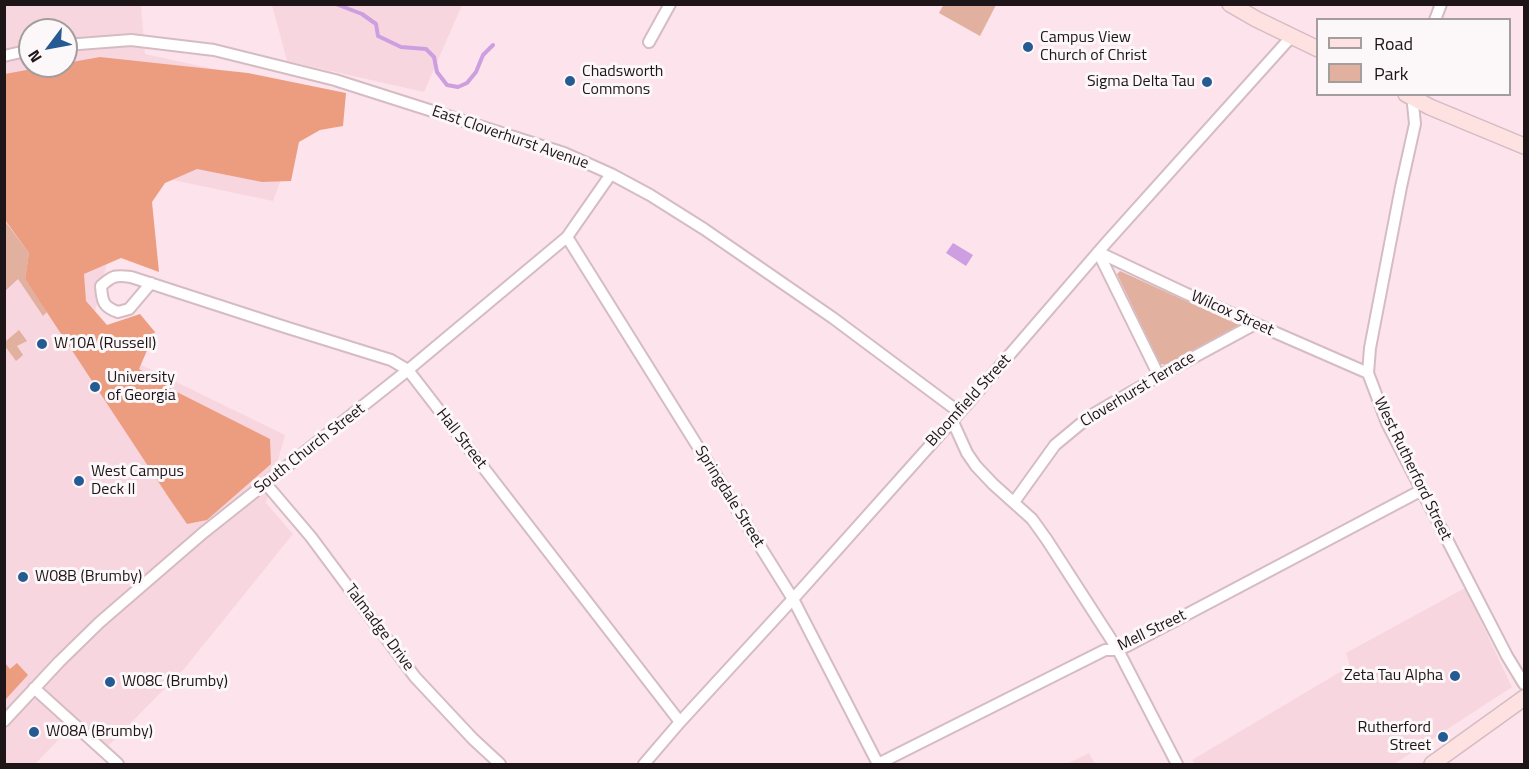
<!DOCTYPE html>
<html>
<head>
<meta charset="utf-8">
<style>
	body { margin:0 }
	#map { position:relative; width:1529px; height:769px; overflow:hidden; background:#fde3eb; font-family:"Titillium Web",sans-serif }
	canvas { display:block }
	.frame { position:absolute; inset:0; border:6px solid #1e1518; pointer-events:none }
	.legend { position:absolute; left:1316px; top:18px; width:195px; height:78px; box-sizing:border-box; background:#fcf7f8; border:2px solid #a39d9e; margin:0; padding:8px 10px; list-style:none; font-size:18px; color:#1e1518 }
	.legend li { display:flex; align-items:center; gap:12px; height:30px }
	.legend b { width:30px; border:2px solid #a39d9e }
	.north { position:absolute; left:18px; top:18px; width:60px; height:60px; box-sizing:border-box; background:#fcf7f8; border:2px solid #a39d9e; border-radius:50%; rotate:238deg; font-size:16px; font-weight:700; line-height:24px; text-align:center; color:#1e1518 }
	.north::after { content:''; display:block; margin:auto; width:21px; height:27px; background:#265a93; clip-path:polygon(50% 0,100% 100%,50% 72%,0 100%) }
</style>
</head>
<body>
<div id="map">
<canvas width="1529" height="769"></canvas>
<div class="frame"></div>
<ul class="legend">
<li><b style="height:8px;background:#fee2e2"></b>Road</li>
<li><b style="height:16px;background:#e1b09e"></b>Park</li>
</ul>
<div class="north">N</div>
</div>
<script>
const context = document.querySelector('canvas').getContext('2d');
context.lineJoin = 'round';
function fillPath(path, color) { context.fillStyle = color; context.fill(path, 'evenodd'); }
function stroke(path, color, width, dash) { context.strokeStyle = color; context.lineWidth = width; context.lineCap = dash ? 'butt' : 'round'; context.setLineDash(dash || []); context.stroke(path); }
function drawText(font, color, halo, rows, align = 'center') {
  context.font = font + ' "Titillium Web",sans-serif'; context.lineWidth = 6; context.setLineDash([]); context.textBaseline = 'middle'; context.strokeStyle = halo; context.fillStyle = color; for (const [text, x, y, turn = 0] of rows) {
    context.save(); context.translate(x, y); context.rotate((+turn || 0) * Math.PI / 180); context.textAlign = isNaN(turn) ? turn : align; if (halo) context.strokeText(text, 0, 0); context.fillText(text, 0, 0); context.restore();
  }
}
fillPath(new Path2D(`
	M 4,5 L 141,5 L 145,54 L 314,91 L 273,201 L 130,171 L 88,339 L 285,435 L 266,503 L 293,534 L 184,669 L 106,748 L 65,733 L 35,764 L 4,764 ZM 30,30 L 66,30 L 66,66 L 30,66 Z
	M 272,5 L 272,4 L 462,5 L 424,92 L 287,61 Z
	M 1465,588 L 1512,687 L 1394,764 L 1195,764 L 1192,760 L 1350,666 L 1346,653 Z
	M 1089,753 L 1095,764 L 1066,764 Z`), '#f8d6e0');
fillPath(new Path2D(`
	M 944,4 L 996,4 L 996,5 L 980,36 L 939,13 Z
	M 4,220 L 29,253 L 25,279 L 47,312 L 43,316 L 18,279 L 5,291 Z
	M 1120,271 L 1239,325 L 1167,365 L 1160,364 L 1117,274 Z
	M 19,330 L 27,341 L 17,346 L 23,355 L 16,361 L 5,346 L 6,341 Z`), '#e1b09e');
fillPath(new Path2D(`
	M 100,57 L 248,73 L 346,93 L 343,126 L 320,130 L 299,142 L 291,181 L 262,182 L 197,169 L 165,183 L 152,202 L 159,272 L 121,258 L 84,274 L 86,301 L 107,325 L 140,314 L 155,332 L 139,369 L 173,390 L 270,439 L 271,464 L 207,520 L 187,524 L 169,498 L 25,279 L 29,253 L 5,220 L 5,74 L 48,66 L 66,66 L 66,63 Z
	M 5,663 L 10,669 L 17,663 L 28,675 L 5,700 Z`), '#ed9d7f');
fillPath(new Path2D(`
	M 953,243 L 973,255 L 966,266 L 946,253 Z`), '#cd9ee0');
stroke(new Path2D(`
	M 336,4 L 362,14 L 376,24 L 378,36 L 401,47 L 426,49 L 434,57 L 437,72 L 447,85 L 458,87 L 467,83 L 476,72 L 483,55 L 493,45`), '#cd9ee0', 4);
const street = new Path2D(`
	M 1435,20 L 1441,4
	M 649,42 L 670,4
	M 66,45 L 131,40 L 214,50 L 335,80 L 564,153 L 611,174 L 650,195 L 704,229 L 833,318 L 959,412
	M 4,56 L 30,50
	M 1412,94 L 1415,124 L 1401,187 L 1370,348 L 1368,373 L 1387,423 L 1507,656 L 1524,684
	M 567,237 L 793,599 L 878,764
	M 1098,252 L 1187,294 L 1368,373
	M 1098,252 L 1159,376
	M 151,283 L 129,309 L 118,312 C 103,307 102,301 101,286 C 113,275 116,275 131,277 L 285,327 L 391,360 L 408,370 L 680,722
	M 952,420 L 967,453 L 976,466 L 993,484 L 1032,519 L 1047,540 L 1118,650 L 1177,764
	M 266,484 L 311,537 L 415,677 L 473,739 L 500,764
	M 1014,502 L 1055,445 L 1090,416 L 1159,376 L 1255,324
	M 34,688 L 118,764
	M 4,721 L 59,662 L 100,622 L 203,533 L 408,370 L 567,237 L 611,174
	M 644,764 L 680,722 L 793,599 L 968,403 L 1106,243 L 1292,36
	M 878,764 L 1105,650 L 1118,650 L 1127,646 L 1422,490`);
const secondary = new Path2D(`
	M 1230,4 L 1256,19 L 1318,49
	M 1406,94 L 1430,107 L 1524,146
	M 1432,764 L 1524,698`);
stroke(street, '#d5bcc3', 14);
stroke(secondary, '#d5bcc3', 18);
stroke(street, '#fff', 10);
stroke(secondary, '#fee2e2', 15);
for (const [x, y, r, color] of [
	[1028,47,6,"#265a93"],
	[570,81,6,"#265a93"],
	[1207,82,6,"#265a93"],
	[42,344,6,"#265a93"],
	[95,387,6,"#265a93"],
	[79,481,6,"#265a93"],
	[23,577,6,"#265a93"],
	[1455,676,6,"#265a93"],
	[110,682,6,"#265a93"],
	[34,732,6,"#265a93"],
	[1443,737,6,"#265a93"]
]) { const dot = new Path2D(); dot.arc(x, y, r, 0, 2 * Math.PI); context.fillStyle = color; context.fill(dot); stroke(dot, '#fcf7f8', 2); }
drawText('16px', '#1e1518', '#fcf7f8', [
	["Campus View",1040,38],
	["Church of Christ",1040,56],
	["Chadsworth",582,72],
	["Commons",582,90],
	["Sigma Delta Tau",1195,82,"right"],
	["W10A (Russell)",54,344],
	["University",107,378],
	["of Georgia",107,396],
	["West Campus",91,472],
	["Deck II",91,490],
	["W08B (Brumby)",35,577],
	["Zeta Tau Alpha",1443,676,"right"],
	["W08C (Brumby)",122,682],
	["Rutherford",1431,728,"right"],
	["Street",1431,746,"right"],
	["W08A (Brumby)",46,732]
], 'left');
drawText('16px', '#1e1518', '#fcf7f8', [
	["East Cloverhurst Avenue",510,138,19],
	["Wilcox Street",1232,314,24],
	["Cloverhurst Terrace",1138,390,-31],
	["Bloomfield Street",969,401,-48],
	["Hall Street",461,439,52],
	["South Church Street",310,449,-38],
	["West Rutherford Street",1412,469,64],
	["Springdale Street",729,497,58],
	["Talmadge Drive",379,628,53],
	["Mell Street",1152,631,-26]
]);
</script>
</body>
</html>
